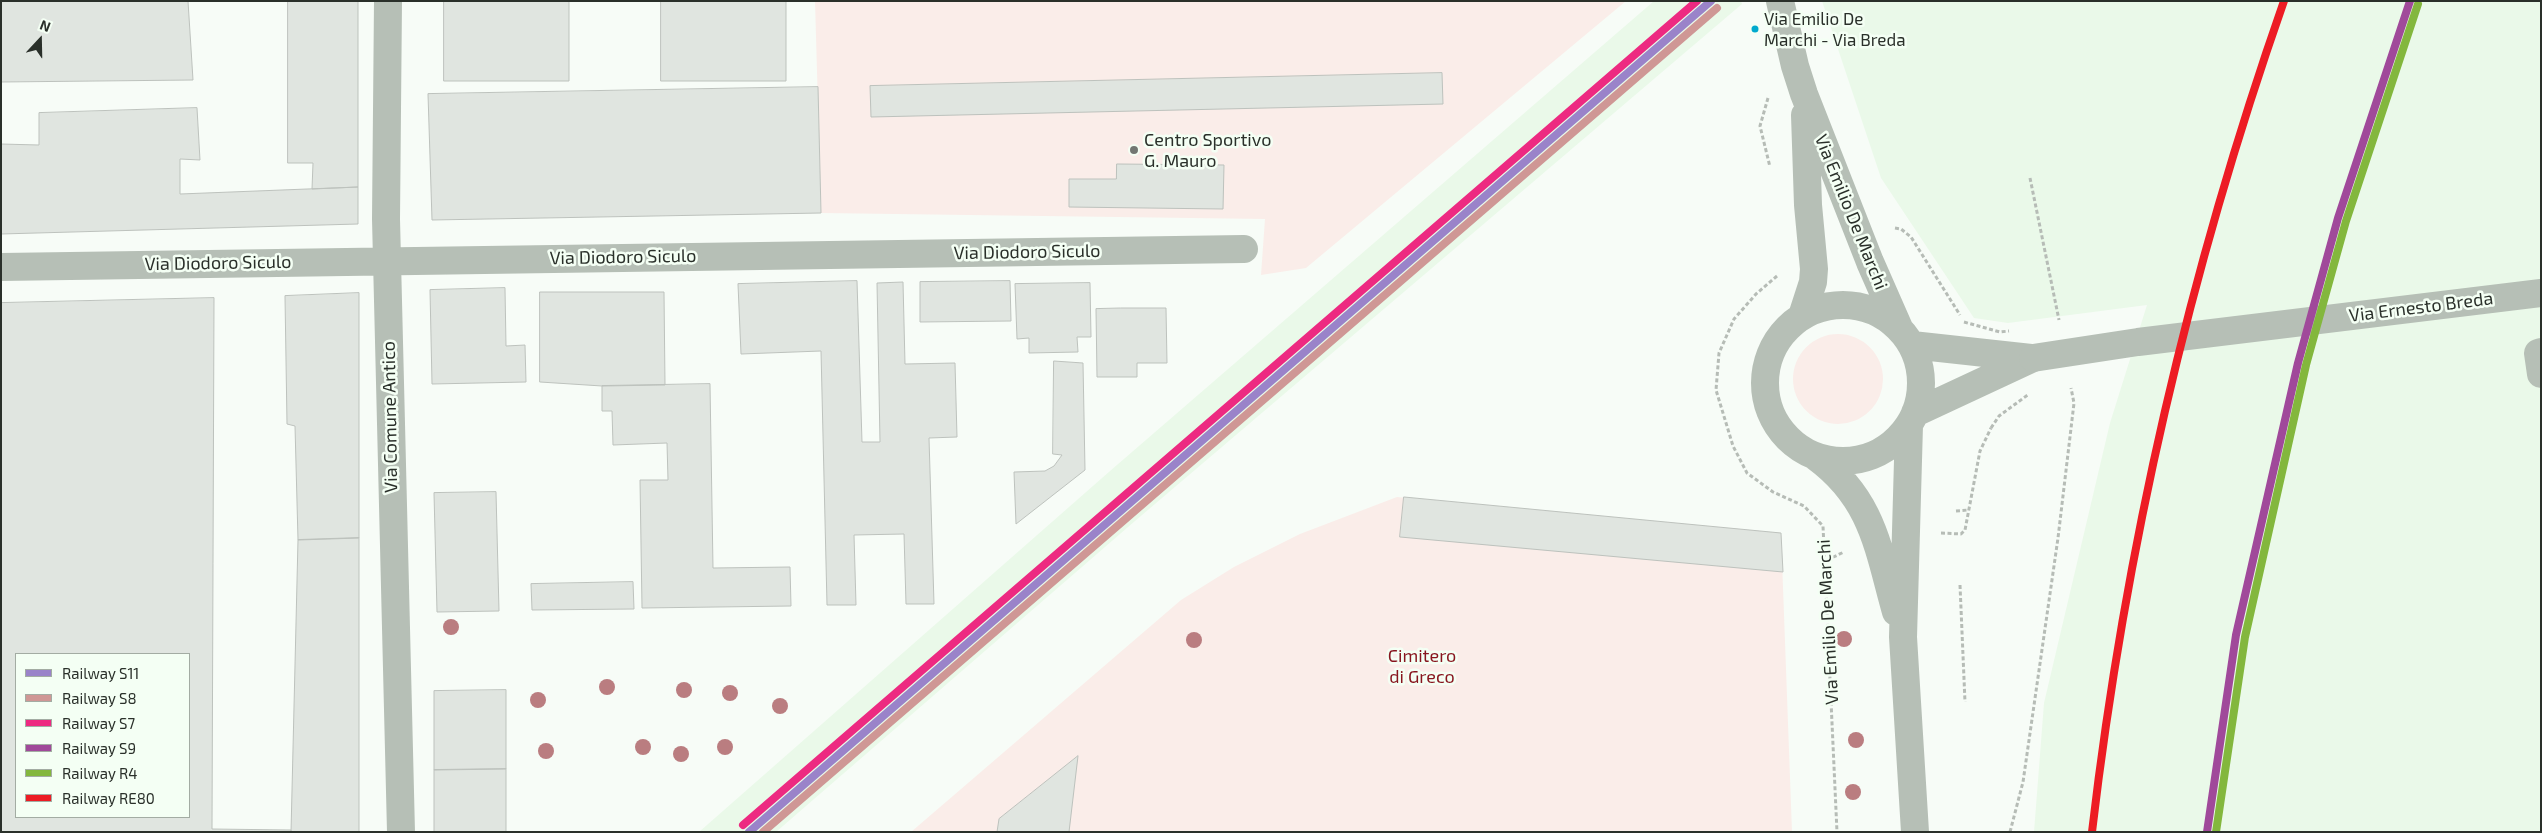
<!DOCTYPE html>
<html>
<head>
<meta charset="utf-8">
<style>
	body { margin:0 }
	#map { position:relative; width:2542px; height:833px; overflow:hidden; background:#f7fcf7; font-family:"Exo 2",sans-serif }
	canvas { display:block }
	.frame { position:absolute; inset:0; border:2px solid #2a302a; pointer-events:none }
	.legend { position:absolute; left:15px; top:653px; width:175px; height:165px; box-sizing:border-box; background:#f4fff4; border:1px solid #a3aca3; margin:0; padding:6px 9px; list-style:none; font-size:15px; color:#2a302a }
	.legend li { display:flex; align-items:center; gap:10px; height:25px }
	.legend b { width:25px; border:1px solid #a3aca3 }
	.north { position:absolute; left:15px; top:15px; width:50px; height:50px; -webkit-text-stroke:4px #f4fff4; paint-order:stroke; rotate:21deg; font-size:14px; font-weight:700; line-height:20px; text-align:center; color:#2a302a }
	.north::after { content:''; display:block; margin:auto; width:18px; height:22px; background:#2a302a; clip-path:polygon(50% 0,100% 100%,50% 72%,0 100%) }
</style>
</head>
<body>
<div id="map">
<canvas width="2542" height="833"></canvas>
<div class="frame"></div>
<ul class="legend">
<li><b style="height:6px;background:#9a83c9"></b>Railway S11</li>
<li><b style="height:6px;background:#cf9795"></b>Railway S8</li>
<li><b style="height:6px;background:#ed2a81"></b>Railway S7</li>
<li><b style="height:6px;background:#a0499a"></b>Railway S9</li>
<li><b style="height:6px;background:#83b73d"></b>Railway R4</li>
<li><b style="height:6px;background:#ed1c24"></b>Railway RE80</li>
</ul>
<div class="north">N</div>
</div>
<script>
const context = document.querySelector('canvas').getContext('2d');
context.lineJoin = 'round';
function fillPath(path, color) { context.fillStyle = color; context.fill(path, 'evenodd'); }
function stroke(path, color, width, dash) { context.strokeStyle = color; context.lineWidth = width; context.lineCap = dash ? 'butt' : 'round'; context.setLineDash(dash || []); context.stroke(path); }
function drawText(font, color, halo, rows, align = 'center') {
  context.font = font + ' "Exo 2",sans-serif'; context.lineWidth = 5; context.setLineDash([]); context.textBaseline = 'middle'; context.strokeStyle = halo; context.fillStyle = color; for (const [text, x, y, turn = 0] of rows) {
    context.save(); context.translate(x, y); context.rotate((+turn || 0) * Math.PI / 180); context.textAlign = isNaN(turn) ? turn : align; if (halo) context.strokeText(text, 0, 0); context.fillText(text, 0, 0); context.restore();
  }
}
fillPath(new Path2D(`
	M 1654,1 L 1741,1 L 1742,4 L 1135,521 L 776,832 L 699,832 L 1110,471 Z
	M 1822,1 L 2541,1 L 2541,832 L 2034,832 L 2044,703 L 2110,423 L 2147,305 L 2008,323 L 1974,318 L 1881,178 Z`), '#eaf9e9');
fillPath(new Path2D(`
	M 815,1 L 1626,1 L 1306,268 L 1261,275 L 1265,219 L 821,213 Z
	M1793 379a45 45 0 1 1 90 0a45 45 0 1 1-90 0Z
	M 1397,497 L 1781,533 L 1792,832 L 911,832 L 1181,600 L 1234,567 L 1300,534 Z`), '#faede9');
const building = new Path2D(`
	M 1,1 L 188,1 L 193,80 L 1,82 Z
	M 288,1 L 358,1 L 358,187 L 312,189 L 313,163 L 288,163 Z
	M 444,1 L 569,1 L 569,81 L 444,81 Z
	M 661,1 L 786,1 L 786,81 L 661,81 Z
	M 1442,73 L 1443,104 L 871,117 L 870,86 Z
	M 818,87 L 821,213 L 432,220 L 428,94 Z
	M 197,108 L 200,160 L 180,159 L 180,194 L 358,187 L 358,224 L 1,234 L 1,144 L 39,145 L 39,113 Z
	M 1117,164 L 1224,165 L 1223,209 L 1069,207 L 1069,179 L 1116,179 Z
	M 857,281 L 862,442 L 880,442 L 877,283 L 903,282 L 905,364 L 955,363 L 957,437 L 929,438 L 934,604 L 906,604 L 904,534 L 854,535 L 856,605 L 827,605 L 821,351 L 741,354 L 738,284 Z
	M 1010,281 L 1011,321 L 920,322 L 920,282 Z
	M 1090,283 L 1091,337 L 1077,337 L 1078,352 L 1029,353 L 1029,338 L 1017,339 L 1015,284 Z
	M 505,288 L 506,346 L 525,345 L 526,382 L 432,384 L 430,290 Z
	M 540,292 L 664,292 L 665,385 L 602,386 L 540,382 Z
	M 359,293 L 359,538 L 298,540 L 295,426 L 287,424 L 285,296 Z
	M 214,298 L 212,829 L 291,830 L 291,832 L 1,832 L 1,303 ZM 16,654 L 189,654 L 189,817 L 16,817 Z
	M 1121,308 L 1166,308 L 1167,363 L 1137,363 L 1137,377 L 1097,377 L 1096,309 Z
	M 1054,361 L 1083,363 L 1085,470 L 1016,524 L 1014,472 L 1045,471 L 1054,466 L 1062,455 L 1053,454 Z
	M 710,384 L 713,568 L 790,567 L 791,606 L 642,608 L 640,480 L 668,480 L 667,443 L 613,445 L 612,411 L 602,411 L 602,386 Z
	M 496,492 L 499,611 L 437,612 L 434,493 Z
	M 1404,497 L 1781,533 L 1783,572 L 1400,537 Z
	M 359,538 L 359,832 L 291,832 L 298,540 Z
	M 633,582 L 634,609 L 532,610 L 531,584 Z
	M 506,690 L 506,769 L 434,770 L 434,691 Z
	M 1078,756 L 1069,832 L 997,832 L 999,819 Z
	M 506,769 L 506,832 L 434,832 L 434,770 Z`);
fillPath(building, '#e0e5e0');
stroke(building, '#bdc2bd', 1);
stroke(new Path2D(`
	M 1768,98 L 1760,126 L 1770,167
	M 2030,178 L 2059,320
	M 1895,228 L 1901,229 L 1911,237 L 1960,315
	M 1777,276 L 1756,294 L 1734,319 L 1719,353 L 1716,390 L 1733,446 L 1747,473 L 1773,492 L 1804,506 L 1823,526 L 1837,832
	M 1956,511 L 1968,510
	M 1941,533 L 1961,534 L 1965,530 L 1980,451 L 1991,428
	M 1827,560 L 1844,552
	M 1960,585 L 1965,702
	M 2010,832 L 2023,782 L 2058,538 L 2074,403 L 2071,388`), '#b6bcb6', 3, [4, 2.5]);
stroke(new Path2D(`
	M 388,1 L 386,219 L 401,832
	M 1780,1 L 1795,66 L 1804,94 L 1870,262 L 1899,328
	M 1,267 L 1244,249
	M1765 383a78 78 0 1 1 156 0a78 78 0 1 1-156 0Z
	M 1802,316 L 1813,282 L 1814,269 L 1808,205 L 1805,115
	M 1912,345 L 2031,358
	M 2541,352 L 2538,353 L 2541,374
	M 1915,413 L 2033,358
	M 1909,425 L 1903,637 L 1915,832
	M 1816,457 C 1873,499 1878,548 1896,612`), '#b6bfb6', 28);
stroke(new Path2D(`
	M 1964,322 L 2000,332 L 2009,331
	M 1991,428 L 1999,416 L 2029,394`), '#b6bcb6', 3, [4, 2.5]);
stroke(new Path2D(`
	M 2033,358 L 2138,342 L 2541,293`), '#b6bfb6', 28);
stroke(new Path2D(`
	M 749,832 L 1711,1`), '#9a83c9', 8);
stroke(new Path2D(`
	M 763,832 L 1717,8`), '#cf9795', 8);
stroke(new Path2D(`
	M 743,825 L 1697,1`), '#ed2a81', 8);
stroke(new Path2D(`
	M 2207,832 L 2236,635 L 2298,363 L 2338,218 L 2410,1`), '#a0499a', 8);
stroke(new Path2D(`
	M 2216,832 L 2245,637 L 2306,365 L 2346,221 L 2418,4`), '#83b73d', 8);
stroke(new Path2D(`
	M 2092,832 C 2125,550 2190,269 2284,1`), '#ed1c24', 8);
context.fillStyle = '#ba7d80';
for (const [x, y] of [
	[451,627],
	[1844,639],
	[1194,640],
	[607,687],
	[684,690],
	[730,693],
	[538,700],
	[780,706],
	[1856,740],
	[643,747],
	[725,747],
	[546,751],
	[681,754],
	[1853,792]
]) { context.beginPath(); context.arc(x, y, 8, 0, 2 * Math.PI); context.fill(); }
for (const [x, y, r, color] of [
	[1755,29,4.5,"#00a9ce"],
	[1134,150,5,"#727772"]
]) { const dot = new Path2D(); dot.arc(x, y, r, 0, 2 * Math.PI); context.fillStyle = color; context.fill(dot); stroke(dot, '#f4fff4', 2); }
drawText('17px', '#2a302a', '#f4fff4', [
	["Via Emilio De",1764,19],
	["Marchi - Via Breda",1764,40]
], 'left');
drawText('18px', '#2a302a', '#f4fff4', [
	["Centro Sportivo",1144,140],
	["G. Mauro",1144,161]
], 'left');
drawText('18px', '#2a302a', '#f4fff4', [
	["Via Emilio De Marchi",1851,212,68],
	["Via Diodoro Siculo",1027,252,-1],
	["Via Diodoro Siculo",623,257,-1],
	["Via Diodoro Siculo",218,263,-1],
	["Via Ernesto Breda",2421,307,-7],
	["Via Comune Antico",390,417,-91],
	["Via Emilio De Marchi",1828,622,-93]
]);
drawText('18px', '#88151e', '#f4fff4', [
	["Cimitero",1422,656],
	["di Greco",1422,677]
]);
</script>
</body>
</html>
